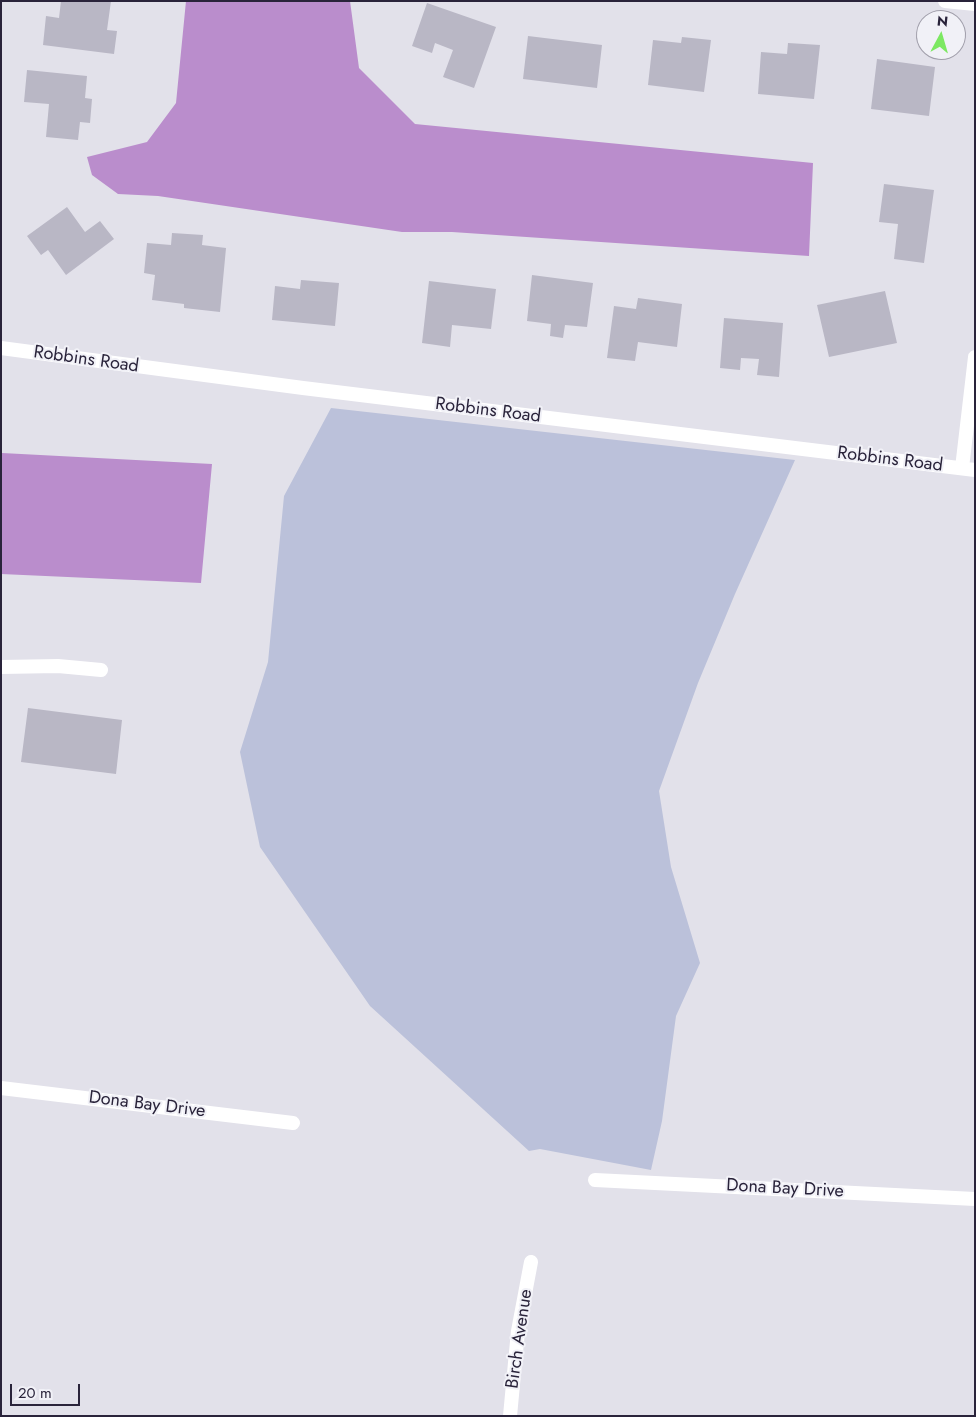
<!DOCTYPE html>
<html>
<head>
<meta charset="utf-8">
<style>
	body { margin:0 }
	#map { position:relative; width:976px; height:1417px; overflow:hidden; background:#e2e1ea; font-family:Jost,sans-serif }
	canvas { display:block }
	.frame { position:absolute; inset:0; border:2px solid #29233a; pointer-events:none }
	.north { position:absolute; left:916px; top:10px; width:50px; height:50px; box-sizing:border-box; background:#f1f1f7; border:1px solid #a19fab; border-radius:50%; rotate:6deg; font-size:14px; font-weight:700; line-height:20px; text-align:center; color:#29233a }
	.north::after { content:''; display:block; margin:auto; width:18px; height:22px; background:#7ce862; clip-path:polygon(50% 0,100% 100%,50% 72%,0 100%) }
	.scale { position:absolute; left:10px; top:1384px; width:70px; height:22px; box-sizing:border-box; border:2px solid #29233a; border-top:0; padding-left:6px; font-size:15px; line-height:18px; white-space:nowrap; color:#29233a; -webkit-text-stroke:4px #f1f1f7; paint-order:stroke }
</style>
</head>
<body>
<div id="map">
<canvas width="976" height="1417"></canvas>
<div class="frame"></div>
<div class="north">N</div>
<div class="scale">20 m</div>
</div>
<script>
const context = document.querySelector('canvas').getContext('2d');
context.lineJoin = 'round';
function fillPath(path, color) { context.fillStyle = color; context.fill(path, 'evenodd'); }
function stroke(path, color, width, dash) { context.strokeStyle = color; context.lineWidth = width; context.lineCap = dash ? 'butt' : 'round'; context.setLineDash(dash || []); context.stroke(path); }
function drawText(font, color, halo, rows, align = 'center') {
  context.font = font + ' Jost,sans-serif'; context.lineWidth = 4; context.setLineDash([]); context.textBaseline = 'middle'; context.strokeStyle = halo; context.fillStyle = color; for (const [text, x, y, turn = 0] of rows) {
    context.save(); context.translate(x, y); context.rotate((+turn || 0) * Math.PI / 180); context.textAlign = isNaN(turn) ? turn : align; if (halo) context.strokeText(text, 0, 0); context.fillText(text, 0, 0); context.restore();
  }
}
fillPath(new Path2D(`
	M 331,408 L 795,460 L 735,594 L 698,683 L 659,791 L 671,867 L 700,963 L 676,1016 L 662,1121 L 651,1170 L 540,1149 L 529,1151 L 370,1006 L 260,847 L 240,752 L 268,662 L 284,496 Z`), '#bbc1da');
fillPath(new Path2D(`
	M 186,1 L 350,1 L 359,68 L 415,124 L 813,163 L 809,256 L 452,232 L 402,232 L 158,196 L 118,194 L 92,175 L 87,157 L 147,142 L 176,103 Z
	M 2,453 L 212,464 L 201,583 L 1,574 Z`), '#ba8dcc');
fillPath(new Path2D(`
	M 61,1 L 111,1 L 107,30 L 117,31 L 114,54 L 43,45 L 46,16 L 59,18 Z
	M 427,3 L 496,27 L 474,88 L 443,77 L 453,50 L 435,43 L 432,53 L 412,46 Z
	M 528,36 L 602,45 L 597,88 L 523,79 Z
	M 682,37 L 711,40 L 704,92 L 648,85 L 653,40 L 681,43 Z
	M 788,43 L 820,45 L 814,99 L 758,94 L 761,52 L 787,54 Z
	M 877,59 L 935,67 L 929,116 L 871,109 Z
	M 27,70 L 87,76 L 85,98 L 92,99 L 90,123 L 80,122 L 78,140 L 46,137 L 49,104 L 24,102 Z
	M 884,184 L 934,190 L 924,263 L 894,259 L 898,224 L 879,222 Z
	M 67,207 L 85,232 L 100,221 L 114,239 L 66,275 L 48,250 L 41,255 L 27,236 Z
	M 172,233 L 203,235 L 202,245 L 226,248 L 220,312 L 184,308 L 184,304 L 152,300 L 155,275 L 144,273 L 147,243 L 171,245 Z
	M 532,275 L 593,283 L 587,327 L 565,325 L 563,338 L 550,336 L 551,324 L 527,321 Z
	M 301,280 L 339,283 L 335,326 L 272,320 L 275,286 L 300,289 Z
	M 429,281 L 496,289 L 491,329 L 452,325 L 450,347 L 422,343 Z
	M 885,291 L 897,343 L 829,357 L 817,305 Z
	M 638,298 L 682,304 L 677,347 L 638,342 L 635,361 L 607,358 L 614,306 L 636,309 Z
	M 724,318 L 783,323 L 779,377 L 757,375 L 759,359 L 741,358 L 740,370 L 720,368 Z
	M 28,708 L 122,720 L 116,774 L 21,762 Z`), '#b9b7c5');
stroke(new Path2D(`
	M 1,667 L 58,666 L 101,670`), '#fff', 14);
stroke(new Path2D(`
	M 945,1 L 975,4
	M 1,348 L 303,388 L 975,470
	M 962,468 L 975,357
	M 1,1088 L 293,1123
	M 595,1180 L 975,1199
	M 510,1416 L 518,1331 L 531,1262`), '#fff', 14);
drawText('18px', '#29233a', '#f1f1f7', [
	["Robbins Road",86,360,8],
	["Robbins Road",488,411,7],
	["Robbins Road",890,460,7],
	["Dona Bay Drive",147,1105,7],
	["Dona Bay Drive",785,1189,3],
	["Birch Avenue",520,1339,-82]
]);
</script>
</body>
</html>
